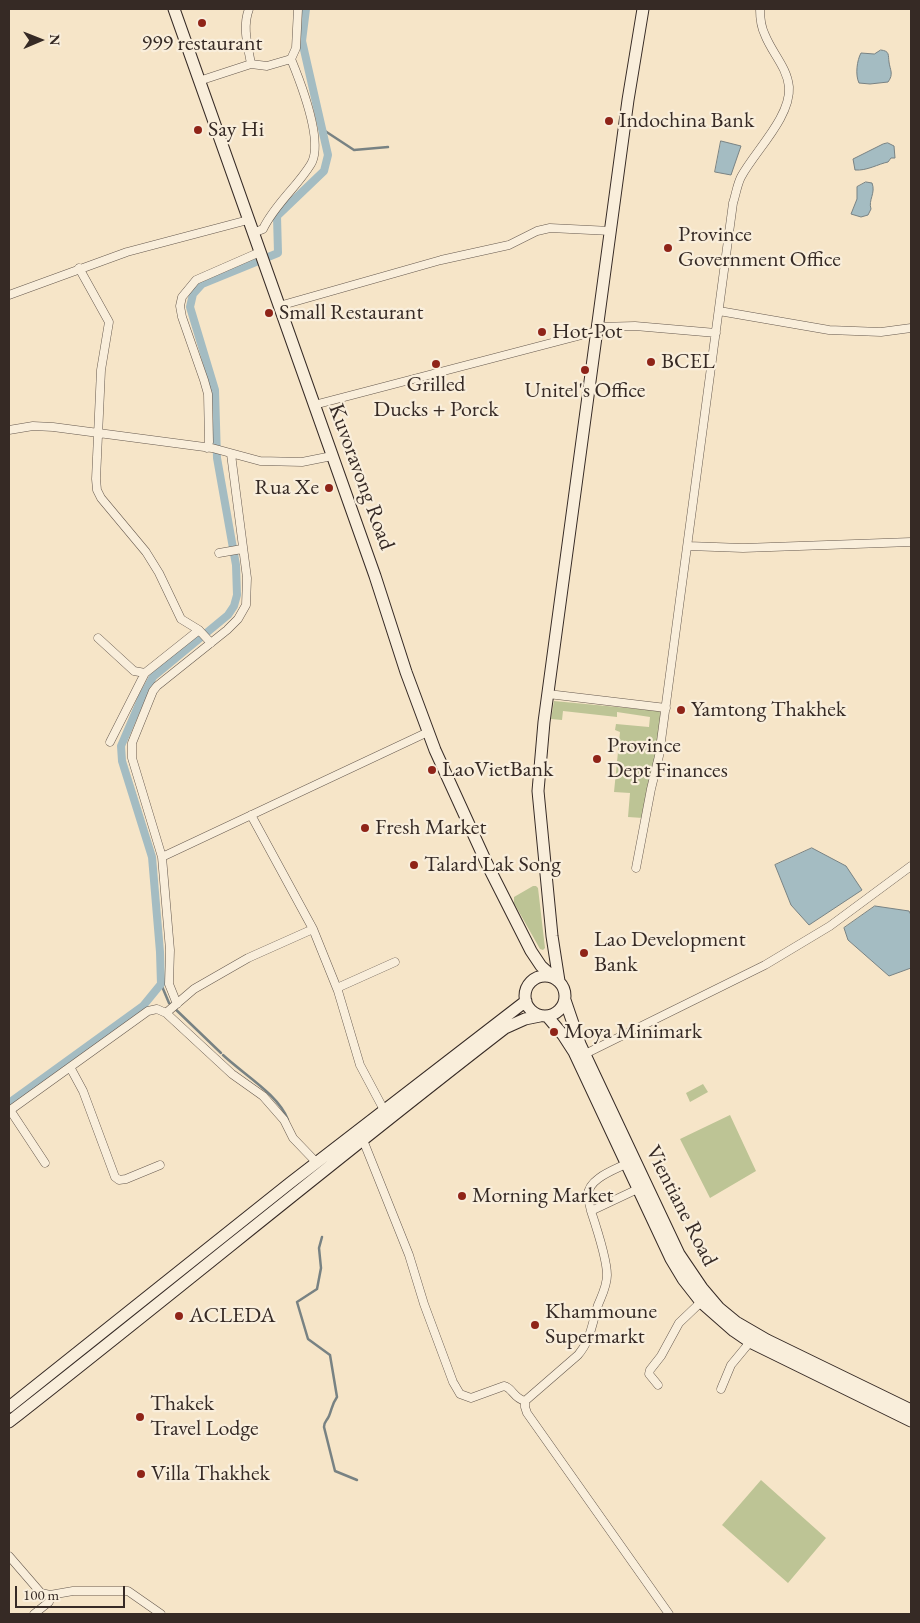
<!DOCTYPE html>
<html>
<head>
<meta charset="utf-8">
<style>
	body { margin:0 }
	#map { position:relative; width:920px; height:1623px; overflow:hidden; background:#f6e5c8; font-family:"EB Garamond",serif }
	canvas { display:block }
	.frame { position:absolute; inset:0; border:10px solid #362a25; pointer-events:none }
	.north { position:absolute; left:15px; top:15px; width:50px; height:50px; -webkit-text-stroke:4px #f9eedb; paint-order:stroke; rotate:89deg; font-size:14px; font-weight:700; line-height:20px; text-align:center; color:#362a25 }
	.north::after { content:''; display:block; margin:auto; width:18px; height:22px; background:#362a25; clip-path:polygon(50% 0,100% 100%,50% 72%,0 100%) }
	.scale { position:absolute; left:15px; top:1586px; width:110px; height:22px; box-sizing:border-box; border:2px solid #362a25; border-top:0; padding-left:6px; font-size:15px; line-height:18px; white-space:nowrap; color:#362a25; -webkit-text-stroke:4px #f9eedb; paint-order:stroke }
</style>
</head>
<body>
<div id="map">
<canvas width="920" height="1623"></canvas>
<div class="frame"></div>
<div class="north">N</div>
<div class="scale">100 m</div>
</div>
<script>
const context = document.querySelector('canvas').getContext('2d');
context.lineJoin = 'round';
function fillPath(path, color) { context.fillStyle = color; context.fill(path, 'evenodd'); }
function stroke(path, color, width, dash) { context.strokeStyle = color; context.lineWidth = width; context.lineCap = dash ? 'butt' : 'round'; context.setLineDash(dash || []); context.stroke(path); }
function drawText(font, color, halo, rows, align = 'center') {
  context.font = font + ' "EB Garamond",serif'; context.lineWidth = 4.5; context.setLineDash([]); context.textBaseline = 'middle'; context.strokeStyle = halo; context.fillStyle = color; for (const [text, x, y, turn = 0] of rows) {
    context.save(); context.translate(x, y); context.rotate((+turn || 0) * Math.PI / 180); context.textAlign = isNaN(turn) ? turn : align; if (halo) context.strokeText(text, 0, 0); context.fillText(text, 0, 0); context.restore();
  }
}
fillPath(new Path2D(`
	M 554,701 L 659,711 L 661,713 L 657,756 L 643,818 L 628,817 L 630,793 L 614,792 L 620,732 L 615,730 L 616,724 L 649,727 L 650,717 L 617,712 L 617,717 L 563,711 L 562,720 L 551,719 Z
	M 533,886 L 536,886 L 538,888 L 545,948 L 543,950 L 540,949 L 514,903 L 514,897 Z
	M 703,1084 L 708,1092 L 690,1102 L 686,1093 Z
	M 730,1115 L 756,1171 L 710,1198 L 680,1139 Z
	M 761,1480 L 826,1538 L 788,1583 L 722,1525 Z`), '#bdc495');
const water = new Path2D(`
	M 881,50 C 890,51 888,55 889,62 C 890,70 894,74 888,82 L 870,84 L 859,83 C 855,75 857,60 861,53 L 874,54 Z
	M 721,141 L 741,146 L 731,175 L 715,172 Z
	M 888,143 L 894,146 L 895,158 L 891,158 L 888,162 C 878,164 867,171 855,170 L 853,159 L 883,144 Z
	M 866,182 L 872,183 C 876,193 868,200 871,209 L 868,215 L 861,217 L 851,214 L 857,199 L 857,187 Z
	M 812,848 L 846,866 L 862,890 L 809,925 L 791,905 L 775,865 Z
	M 875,906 L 909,911 L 911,915 L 911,968 L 889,976 L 848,940 L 844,928 Z`);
fillPath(water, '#a4bcc2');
stroke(water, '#788283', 1);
stroke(new Path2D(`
	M 322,129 L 354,150 L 388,147
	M 161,984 L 169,1003 L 221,1053
	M 223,1055 C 243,1074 279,1095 288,1120
	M 322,1237 L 319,1248 L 321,1268 L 317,1289 L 297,1302 L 308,1339 L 330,1355 L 337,1397 C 332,1404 332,1409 329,1416 C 327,1421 324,1421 324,1427 L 335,1471 L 357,1480`), '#788283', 2.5);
stroke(new Path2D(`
	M 9,1103 L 143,1006 L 161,984 L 160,952 L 152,857 L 122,761 L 121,746 L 142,697 L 153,677 L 228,615 L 234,606 L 237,595 L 236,565 L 217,458 L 215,390 L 190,307 L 193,294 L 202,284 L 278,253 L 277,216 L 324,171 L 328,155 L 302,41 L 306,9`), '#a4bcc2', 8);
const street = new Path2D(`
	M 251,64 L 267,66 L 291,59
	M 199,81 L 251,64 C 248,46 242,27 249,9
	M 253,233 L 263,229 C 275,204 297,187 311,164 C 324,142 300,81 291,59 L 296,48 L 298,9
	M 79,268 L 109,322 L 101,370 L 96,479 L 97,490 L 101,498 L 146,552 L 159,573 L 181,619 L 199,630 L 211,643
	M 9,295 L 127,252 L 248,220
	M 279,306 L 441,260 L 509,245 L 537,231 L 550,228 L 611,231
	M 719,311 L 829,330 L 881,332 L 911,328
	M 598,327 L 635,326 L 716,333
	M 314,405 L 597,331
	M 9,430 L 33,426 L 53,427 L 212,448 L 260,461 L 302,462 L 332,456
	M 207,448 L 209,442 L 208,394 L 204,380 L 182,317 L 180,306 L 182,297 L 196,280 L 260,252
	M 688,546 L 743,548 L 911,542
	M 219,553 L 242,549
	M 98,638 L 134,671 L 145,673
	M 548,694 L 666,708
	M 110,742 L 145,673 L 199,630
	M 251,815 L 313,929 L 338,991 L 360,1065 L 384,1110
	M 162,857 L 428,732
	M 636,868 L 651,789 L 659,756 L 733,203 C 736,194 737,185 741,177 C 755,151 791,117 789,87 C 787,67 772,53 765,35 C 761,27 760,17 760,9
	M 337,988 L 395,962
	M 177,1004 L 169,984 L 170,950 L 162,857 L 132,758 L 132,743 L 153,691 L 157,686 L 227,630 L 238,619 L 246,605 L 247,578 L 231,454
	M 166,1013 L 194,989 L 248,958 L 313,929
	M 585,1054 L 765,965 L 830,926 L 911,866
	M 70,1067 L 83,1091 L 115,1177 L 119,1180 L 126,1179 L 160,1165
	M 10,1110 L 45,1163
	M 9,1111 L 148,1011 L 157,1009 L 166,1013 L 232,1074 L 263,1096 L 284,1120 L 293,1138 L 317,1163
	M 363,1140 L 409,1255 L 424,1304 L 453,1382 L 460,1394 L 471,1398 L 504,1386 C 513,1388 513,1398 525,1401
	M 591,1211 C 590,1206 588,1200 588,1195 C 588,1179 614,1170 626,1164
	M 658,1385 L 649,1374 L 650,1370 L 661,1356 L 679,1323 L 701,1302
	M 721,1389 L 731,1365 L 750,1342
	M 525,1401 L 578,1355 C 591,1340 592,1323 598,1305 C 602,1295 607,1286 607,1275 C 607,1260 596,1226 591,1211 L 642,1187
	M 525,1401 L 525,1407 L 527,1413 L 669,1614
	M 9,1556 L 41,1593 L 50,1595 L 73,1591 L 128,1591 L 161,1614
	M 34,1614 L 49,1602 L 50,1595`);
const secondary = new Path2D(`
	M 174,9 L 375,576 L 406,672 L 435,750 L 487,864 L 531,951 L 541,966 L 553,977
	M525 996a20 20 0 1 1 40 0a20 20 0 1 1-40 0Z
	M 559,981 L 552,936 L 538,791 L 544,722 L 628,100 L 643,9
	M 565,1000 L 580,1044 L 679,1254 L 702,1288 L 719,1308 L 736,1322 L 767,1340 L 911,1410
	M 547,1016 L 563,1035 L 574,1052 L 671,1259 L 683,1279 L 701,1302 L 734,1331 L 750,1342 L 911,1421
	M 9,1407 L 290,1183 L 526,1001
	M 9,1422 C 175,1292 338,1157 505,1028 L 525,1019 L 540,1016`);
stroke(street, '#66594e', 9);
stroke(secondary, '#362a25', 13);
stroke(street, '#f9eedb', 8);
stroke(secondary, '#f9eedb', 11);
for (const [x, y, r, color] of [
	[202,23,5,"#8f2418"],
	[609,121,5,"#8f2418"],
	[198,130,5,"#8f2418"],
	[668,248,5,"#8f2418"],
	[269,313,5,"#8f2418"],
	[542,332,5,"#8f2418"],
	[651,362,5,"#8f2418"],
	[436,364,5,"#8f2418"],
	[585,370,5,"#8f2418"],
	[329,488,5,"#8f2418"],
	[681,710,5,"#8f2418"],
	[597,759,5,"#8f2418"],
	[432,770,5,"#8f2418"],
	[365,828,5,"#8f2418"],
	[414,865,5,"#8f2418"],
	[584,953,5,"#8f2418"],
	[554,1032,5,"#8f2418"],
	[462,1196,5,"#8f2418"],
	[179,1316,5,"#8f2418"],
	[535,1325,5,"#8f2418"],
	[140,1417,5,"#8f2418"],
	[141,1474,5,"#8f2418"]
]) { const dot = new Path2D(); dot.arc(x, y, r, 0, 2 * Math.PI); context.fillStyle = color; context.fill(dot); stroke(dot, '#f9eedb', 2); }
drawText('22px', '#362a25', '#f9eedb', [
	["999 restaurant",202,44,"center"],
	["Indochina Bank",619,121],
	["Say Hi",208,130],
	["Province",678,235],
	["Government Office",678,260],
	["Small Restaurant",279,313],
	["Hot-Pot",552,332],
	["BCEL",661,362],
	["Grilled",436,385,"center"],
	["Ducks + Porck",436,410,"center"],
	["Unitel's Office",585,391,"center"],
	["Rua Xe",319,488,"right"],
	["Yamtong Thakhek",691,710],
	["Province",607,746],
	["Dept Finances",607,771],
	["LaoVietBank",442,770],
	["Fresh Market",375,828],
	["Talard Lak Song",424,865],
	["Lao Development",594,940],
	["Bank",594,965],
	["Moya Minimark",564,1032],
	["Morning Market",472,1196],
	["Khammoune",545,1312],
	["Supermarkt",545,1337],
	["ACLEDA",189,1316],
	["Thakek",150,1404],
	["Travel Lodge",150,1429],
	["Villa Thakhek",151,1474]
], 'left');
drawText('22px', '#362a25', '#f9eedb', [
	["Kuvoravong Road",361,477,70],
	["Vientiane Road",681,1206,63]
]);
</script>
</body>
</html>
